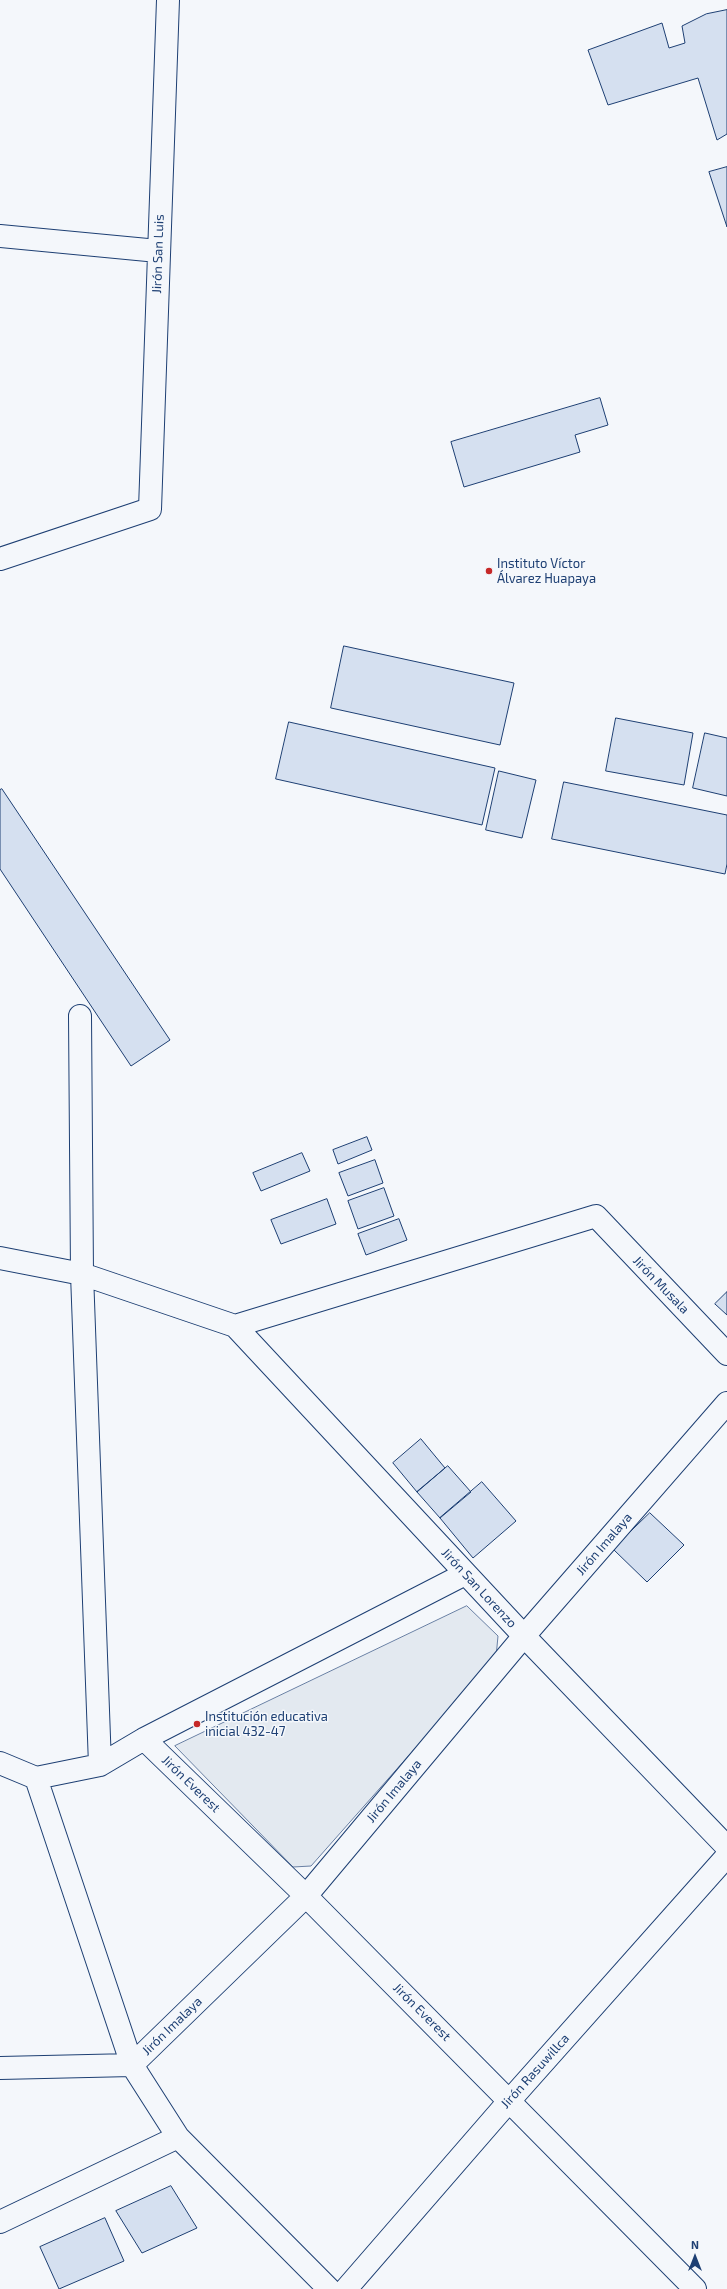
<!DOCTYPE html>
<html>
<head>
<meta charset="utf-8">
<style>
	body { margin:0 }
	#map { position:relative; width:727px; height:2289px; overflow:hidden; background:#f4f7fb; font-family:"Exo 2",sans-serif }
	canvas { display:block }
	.north { position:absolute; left:675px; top:2237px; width:40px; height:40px; -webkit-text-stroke:3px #f4f7fb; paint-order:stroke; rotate:0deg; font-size:11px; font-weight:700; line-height:16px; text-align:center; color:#1d3f73 }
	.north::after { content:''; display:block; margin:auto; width:14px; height:18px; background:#1d3f73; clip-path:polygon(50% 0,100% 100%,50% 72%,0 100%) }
</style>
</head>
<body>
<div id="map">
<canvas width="727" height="2289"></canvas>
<div class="north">N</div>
</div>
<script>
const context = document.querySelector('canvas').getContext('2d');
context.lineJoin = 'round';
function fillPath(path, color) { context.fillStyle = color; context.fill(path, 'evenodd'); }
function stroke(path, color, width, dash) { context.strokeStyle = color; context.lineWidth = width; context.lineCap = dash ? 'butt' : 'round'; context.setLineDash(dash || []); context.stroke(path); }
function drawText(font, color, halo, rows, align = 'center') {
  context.font = font + ' "Exo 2",sans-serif'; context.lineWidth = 3; context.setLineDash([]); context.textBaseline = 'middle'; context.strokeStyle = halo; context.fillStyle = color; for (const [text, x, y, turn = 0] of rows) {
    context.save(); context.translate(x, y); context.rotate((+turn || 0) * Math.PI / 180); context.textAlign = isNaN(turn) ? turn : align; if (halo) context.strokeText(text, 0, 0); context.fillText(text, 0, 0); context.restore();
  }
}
const green = new Path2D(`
	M 467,1606 L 498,1636 L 496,1657 L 311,1866 L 293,1867 L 175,1746 Z`);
fillPath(green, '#e3e9f0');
stroke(green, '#687fa3', 1);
const building = new Path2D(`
	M 727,10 L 727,134 L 717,140 L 698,78 L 608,105 L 588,50 L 662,23 L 669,48 L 685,43 L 682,26 L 706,14 Z
	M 727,167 L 727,227 L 709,172 Z
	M 600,398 L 608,425 L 575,435 L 580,452 L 464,487 L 451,442 Z
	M 344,646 L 514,683 L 500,745 L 331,708 Z
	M 616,718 L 693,733 L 684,785 L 606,771 Z
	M 289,722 L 495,768 L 482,825 L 276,779 Z
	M 705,733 L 727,738 L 727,796 L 693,788 Z
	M 499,771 L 536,780 L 522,838 L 486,830 Z
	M 564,782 L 727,815 L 727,864 L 725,874 L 552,839 Z
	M 2,789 L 170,1040 L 131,1066 L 0,869 L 0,790 Z
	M 367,1137 L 372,1150 L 338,1164 L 333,1150 Z
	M 302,1153 L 310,1171 L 261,1191 L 253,1173 Z
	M 375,1160 L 383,1183 L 348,1196 L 339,1173 Z
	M 384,1188 L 394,1216 L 358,1229 L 348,1201 Z
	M 327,1199 L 336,1224 L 281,1244 L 271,1220 Z
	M 399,1219 L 407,1240 L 366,1255 L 358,1234 Z
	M 727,1292 L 727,1315 L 715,1304 Z
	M 421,1439 L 445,1468 L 417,1492 L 393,1463 Z
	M 448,1466 L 471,1492 L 440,1518 L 417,1492 Z
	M 482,1482 L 516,1521 L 473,1558 L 440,1518 Z
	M 650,1513 L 684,1545 L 647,1582 L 613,1549 Z
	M 171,2186 L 197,2228 L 142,2253 L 116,2211 Z
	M 105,2218 L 124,2261 L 59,2289 L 40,2247 Z`);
fillPath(building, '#d5e0f0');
stroke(building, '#1d3f73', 1);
const minor = new Path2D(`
	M 0,236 L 158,251
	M 0,559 L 150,509 L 168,0
	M 80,1016 L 82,1274 L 100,1765
	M 0,1258 L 82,1274 L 235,1326 L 596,1216 L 727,1354
	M 235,1326 L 524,1636 L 727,1847
	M 144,1739 L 306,1896 L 695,2289
	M 0,1763 L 36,1778 L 100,1765 L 144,1739 L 465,1574
	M 36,1778 L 132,2065 L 178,2137 L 329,2289
	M 0,2068 L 132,2065 L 306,1896 L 524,1636 L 727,1403
	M 0,2222 L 178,2137
	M 346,2289 L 510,2100 L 727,1856`);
stroke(minor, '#1d3f73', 24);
stroke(minor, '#f4f7fb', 22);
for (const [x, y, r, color] of [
	[489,571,4,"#c62828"],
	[197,1724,4,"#c62828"]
]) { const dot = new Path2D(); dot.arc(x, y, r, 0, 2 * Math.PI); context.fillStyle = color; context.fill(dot); stroke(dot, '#f4f7fb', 1.5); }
drawText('13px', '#1d3f73', '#f4f7fb', [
	["Jirón San Luis",158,254,-88],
	["Jirón Musala",661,1285,46],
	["Jirón Imalaya",604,1544,-49],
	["Jirón San Lorenzo",479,1588,47],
	["Jirón Everest",191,1784,44],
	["Jirón Imalaya",394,1791,-50],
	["Jirón Everest",422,2012,45],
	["Jirón Imalaya",172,2026,-44],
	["Jirón Rasuwillca",535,2071,-48]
]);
drawText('13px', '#1d3f73', '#f4f7fb', [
	["Instituto Víctor",497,564],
	["Álvarez Huapaya",497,579],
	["Institución educativa",205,1717],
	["inicial 432-47",205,1732]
], 'left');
</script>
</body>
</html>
